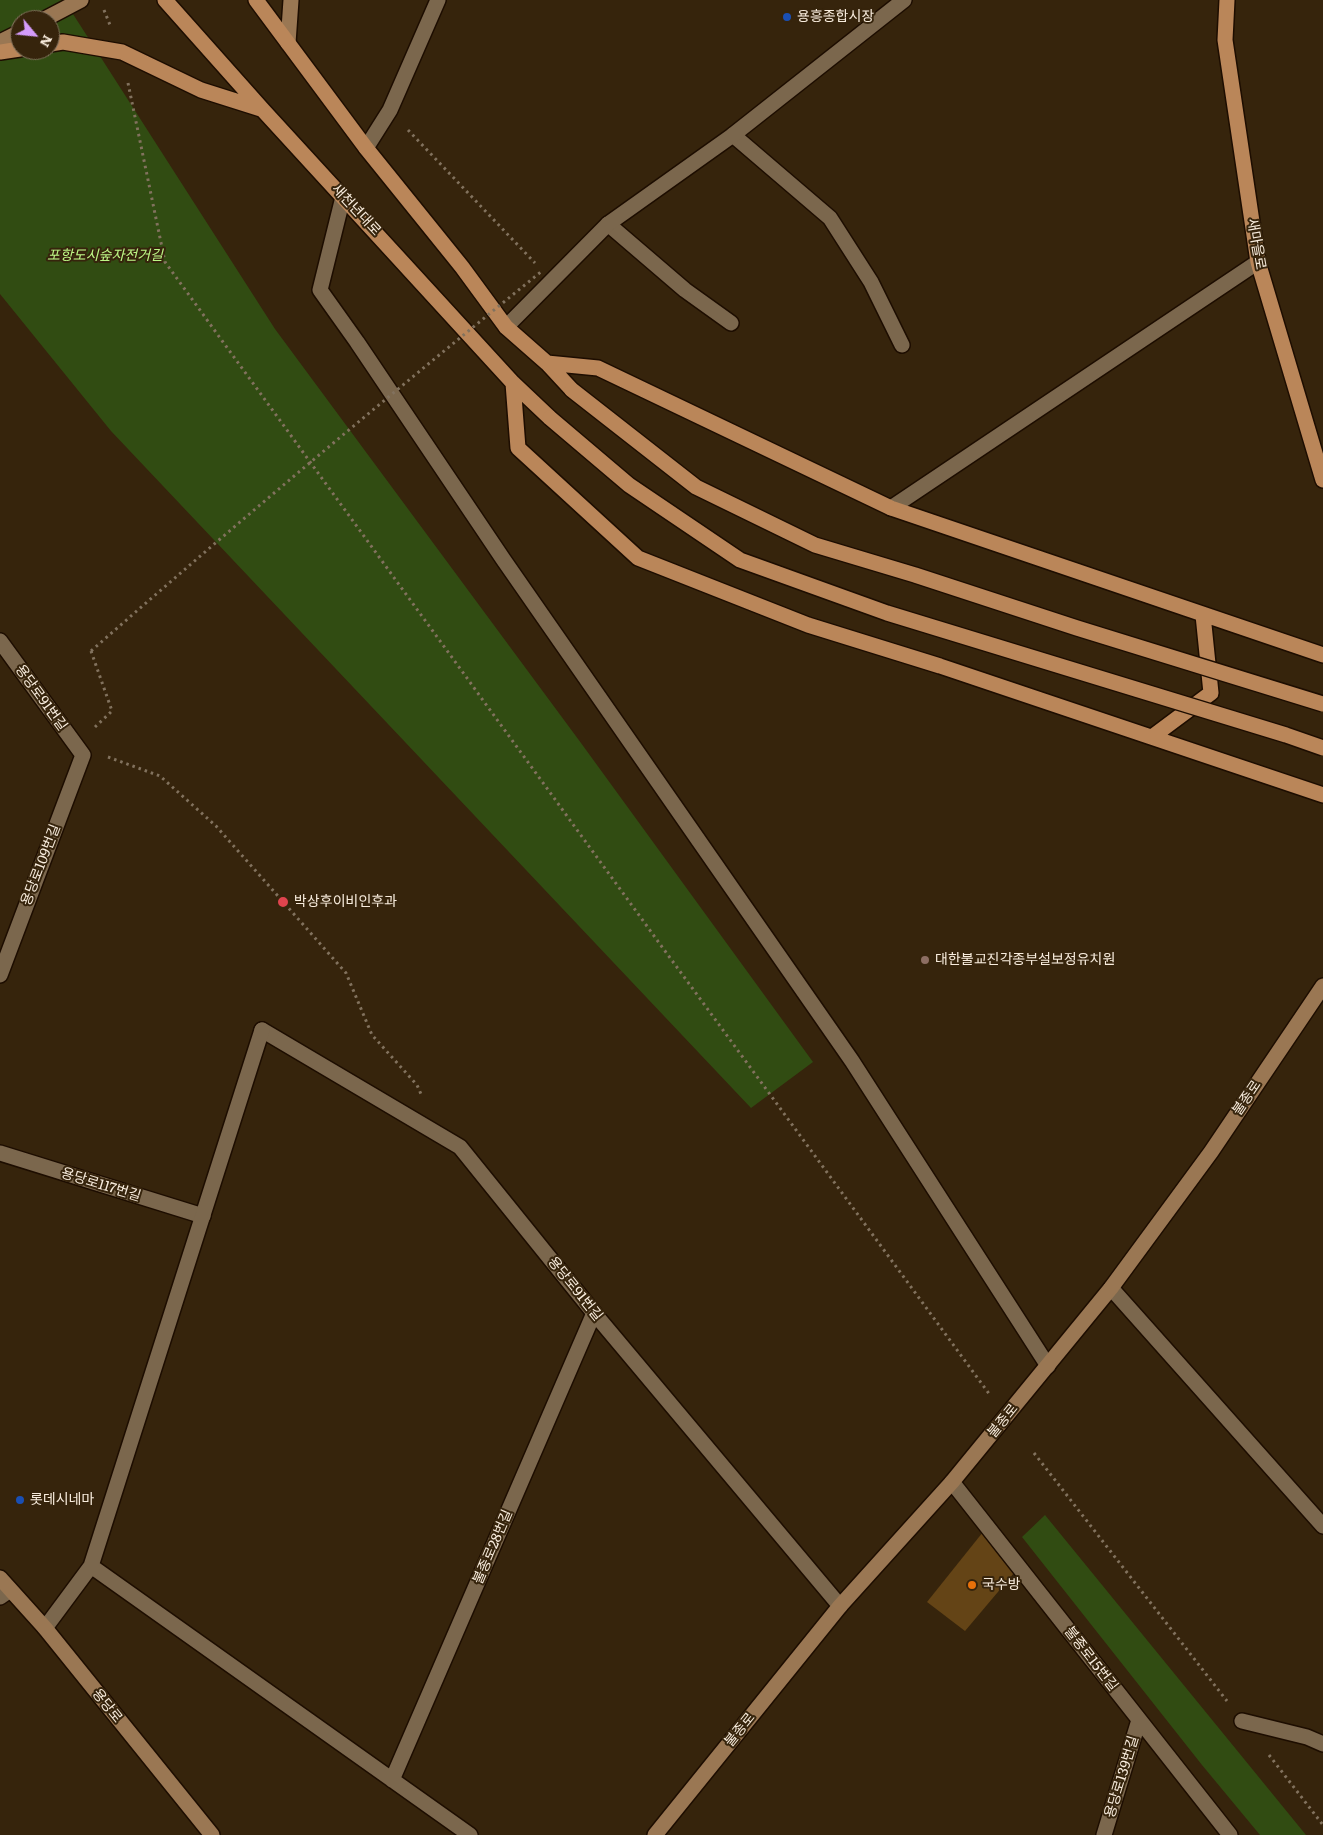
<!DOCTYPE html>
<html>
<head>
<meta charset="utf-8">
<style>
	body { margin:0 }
	#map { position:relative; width:1323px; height:1835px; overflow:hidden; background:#36240c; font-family:Literata,serif }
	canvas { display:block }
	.north { position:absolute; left:10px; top:10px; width:50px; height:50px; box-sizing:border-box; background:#36240c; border:1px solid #847460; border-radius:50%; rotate:118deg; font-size:14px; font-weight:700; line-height:20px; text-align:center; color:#f8ecdd }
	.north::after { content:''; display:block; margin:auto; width:18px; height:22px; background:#d59cfb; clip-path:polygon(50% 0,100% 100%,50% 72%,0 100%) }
</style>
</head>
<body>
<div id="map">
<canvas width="1323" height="1835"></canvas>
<div class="north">N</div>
</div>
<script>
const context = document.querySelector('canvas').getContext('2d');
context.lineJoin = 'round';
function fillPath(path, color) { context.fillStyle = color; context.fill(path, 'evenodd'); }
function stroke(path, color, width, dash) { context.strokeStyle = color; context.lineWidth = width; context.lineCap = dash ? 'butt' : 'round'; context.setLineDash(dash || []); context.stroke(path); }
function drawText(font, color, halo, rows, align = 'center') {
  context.font = font + ' Literata,"Noto Sans KR",serif'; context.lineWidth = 4; context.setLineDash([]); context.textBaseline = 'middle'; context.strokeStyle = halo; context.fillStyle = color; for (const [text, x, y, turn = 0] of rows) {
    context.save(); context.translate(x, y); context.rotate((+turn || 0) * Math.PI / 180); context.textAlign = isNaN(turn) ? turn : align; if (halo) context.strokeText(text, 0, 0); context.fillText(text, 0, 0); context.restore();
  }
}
fillPath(new Path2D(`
	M 0,0 L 64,0 L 275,329 L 581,743 L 813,1062 L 751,1108 L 111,431 L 0,294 ZM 20,20 L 50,20 L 50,50 L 20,50 Z
	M 1045,1515 L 1306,1835 L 1260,1835 L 1202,1765 L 1022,1537 Z`), '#314c12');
fillPath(new Path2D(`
	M 987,1527 L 1019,1567 L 965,1631 L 927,1602 Z`), '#644416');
const lane = new Path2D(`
	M 733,135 L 830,218 L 871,282 L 902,345
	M 608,224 L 685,290 L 731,323
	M 0,641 L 83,755 L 0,975
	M 262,1030 L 460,1147 L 594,1313
	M 0,1153 L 203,1216`);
const street = new Path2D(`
	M 366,148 L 390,110 L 438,0
	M 343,197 L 320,290 L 357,342 L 503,559 L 852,1061 L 1048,1366
	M 506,327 L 608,224 L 733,135 L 904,0
	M 891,508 L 1258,262
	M 1111,1288 L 1323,1526
	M 952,1482 L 1230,1835
	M 91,1566 L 470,1835
	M 0,1597 L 10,1590
	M 45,1628 L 91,1566 L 262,1030
	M 1242,1721 L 1307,1737 L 1323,1744
	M 392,1780 L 594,1313 L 840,1606
	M 1104,1835 L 1139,1720`);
const secondary = new Path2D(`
	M 43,20 L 81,0
	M 0,42 L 20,32
	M 288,43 L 291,0
	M 0,1578 L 45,1628 L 212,1835
	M 655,1835 L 840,1606 L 952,1482 L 1111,1288 L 1211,1152 L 1323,986`);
const primary = new Path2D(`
	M 165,0 L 262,109 L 513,383 L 550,418
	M 256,0 L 366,148 L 462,267 L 506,327 L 547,363 L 572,390
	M 1227,0 L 1225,40 L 1258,262 L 1323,480
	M 50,44 L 63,42 L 122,52 L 201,90 L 261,109
	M 0,52 L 20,49
	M 547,363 L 598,368 L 891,508 L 1323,655
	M 513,383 L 518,448 L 638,558 L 808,625 L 940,666 L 1323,795
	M 1152,737 L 1211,693 L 1203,615`);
stroke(lane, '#1d0d00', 18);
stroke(street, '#1d0d00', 18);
stroke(secondary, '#1d0d00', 18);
stroke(primary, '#1d0d00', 18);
stroke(new Path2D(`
	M 104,10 L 110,25
	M 128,83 L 165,262 L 657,940 L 990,1395
	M 408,130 L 535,263
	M 91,651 L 112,711 L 95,727
	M 108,757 L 160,776 L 216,826 L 346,973 L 372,1035 L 417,1085 L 421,1094
	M 1034,1453 L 1227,1701
	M 1269,1755 L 1323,1825`), '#82725e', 3, [2.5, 4]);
stroke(lane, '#7b674d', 15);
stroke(street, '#7b674d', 15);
stroke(secondary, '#9a7753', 15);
stroke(primary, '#ba8659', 15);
const primaryBridge = new Path2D(`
	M 572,390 L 696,487 L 815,545 L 915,575 L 1077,628 L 1323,704
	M 550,418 L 629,485 L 740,560 L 887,613 L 1286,735 L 1323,748`);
stroke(primaryBridge, '#1d0d00', 18, []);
stroke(new Path2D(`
	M 91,651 C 239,521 389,395 542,271`), '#82725e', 3, [2.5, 4]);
stroke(primaryBridge, '#ba8659', 15);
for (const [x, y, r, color] of [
	[787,17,5,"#1a4fb4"],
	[283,902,6,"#e0444e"],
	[925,960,5,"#8d6e63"],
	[20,1500,5,"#1a4fb4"],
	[972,1585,5,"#e8710a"]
]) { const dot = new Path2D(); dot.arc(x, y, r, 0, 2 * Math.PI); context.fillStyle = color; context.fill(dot); stroke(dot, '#36240c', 2); }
drawText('14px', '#f8ecdd', '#36240c', [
	["용흥종합시장",797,17],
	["박상후이비인후과",294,902],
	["대한불교진각종부설보정유치원",935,960],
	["롯데시네마",30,1500],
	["국수방",982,1585]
], 'left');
drawText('14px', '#f8ecdd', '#36240c', [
	["새천년대로",356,210,47],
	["새마을로",1256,244,80],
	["용당로91번길",41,698,54],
	["용당로109번길",41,865,-69],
	["불종로",1247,1098,-56],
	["용당로117번길",101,1185,17],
	["용당로91번길",575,1289,51],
	["불종로",1003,1421,-51],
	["불종로28번길",493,1547,-67],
	["불종로15번길",1091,1659,52],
	["용당로",107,1706,51],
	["불종로",740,1730,-51],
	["용당로139번길",1122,1777,-73]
]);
drawText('italic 14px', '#bdf786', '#36240c', [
	["포항도시숲자전거길",105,256]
]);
</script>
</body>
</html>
